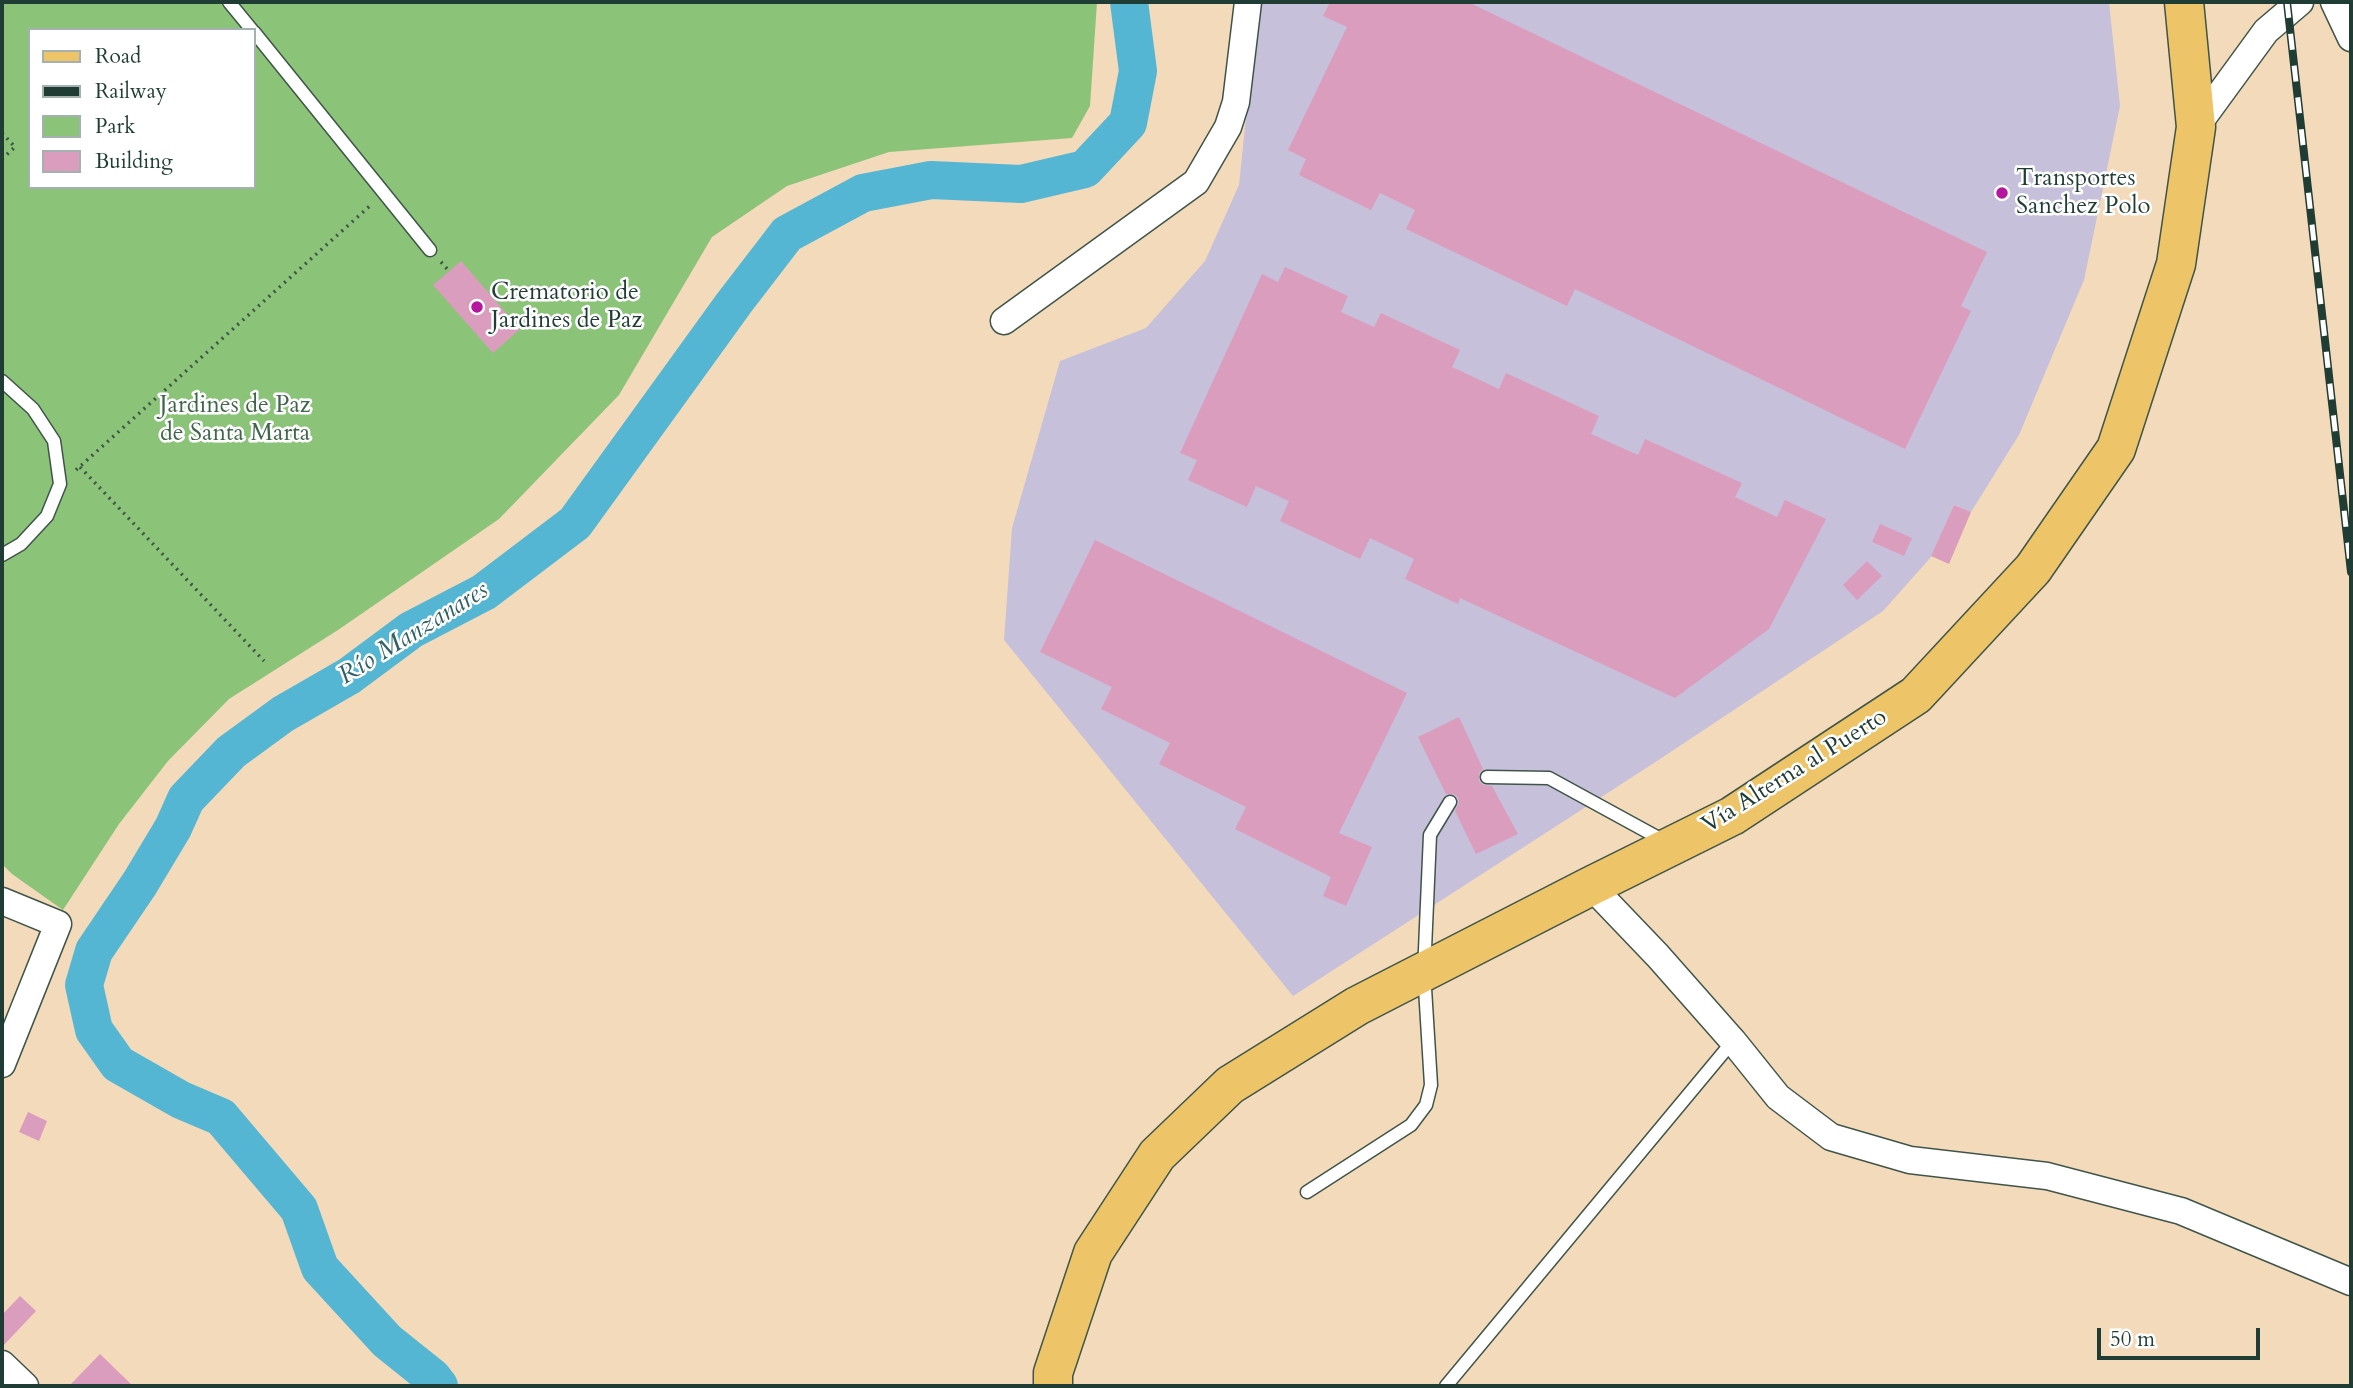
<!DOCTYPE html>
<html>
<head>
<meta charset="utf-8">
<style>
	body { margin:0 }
	#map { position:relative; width:2353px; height:1388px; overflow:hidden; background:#f3daba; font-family:Cardo,serif }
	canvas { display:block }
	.frame { position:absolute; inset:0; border:4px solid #1f3d34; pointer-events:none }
	.legend { position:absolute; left:28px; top:28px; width:228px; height:161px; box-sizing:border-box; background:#fff; border:2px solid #a5b1ae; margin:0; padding:9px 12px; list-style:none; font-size:21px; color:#1f3d34 }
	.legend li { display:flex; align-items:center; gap:14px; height:35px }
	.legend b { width:35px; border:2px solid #a5b1ae }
	.scale { position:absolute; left:2097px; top:1328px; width:163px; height:32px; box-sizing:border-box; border:4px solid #1f3d34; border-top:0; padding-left:9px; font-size:21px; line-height:24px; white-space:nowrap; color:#1f3d34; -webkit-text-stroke:5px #fff; paint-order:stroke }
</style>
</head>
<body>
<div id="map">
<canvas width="2353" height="1388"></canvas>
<div class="frame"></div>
<ul class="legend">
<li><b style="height:9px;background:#eec469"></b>Road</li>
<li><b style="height:9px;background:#1f3d34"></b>Railway</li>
<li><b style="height:19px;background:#8bc479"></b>Park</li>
<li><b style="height:19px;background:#db9dbd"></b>Building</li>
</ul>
<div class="scale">50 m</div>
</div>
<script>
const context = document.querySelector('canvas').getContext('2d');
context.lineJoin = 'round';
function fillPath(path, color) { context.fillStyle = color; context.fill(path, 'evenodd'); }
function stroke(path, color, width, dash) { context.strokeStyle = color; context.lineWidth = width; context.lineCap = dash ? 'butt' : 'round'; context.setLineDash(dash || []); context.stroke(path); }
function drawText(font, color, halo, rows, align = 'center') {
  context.font = font + ' Cardo,serif'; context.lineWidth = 5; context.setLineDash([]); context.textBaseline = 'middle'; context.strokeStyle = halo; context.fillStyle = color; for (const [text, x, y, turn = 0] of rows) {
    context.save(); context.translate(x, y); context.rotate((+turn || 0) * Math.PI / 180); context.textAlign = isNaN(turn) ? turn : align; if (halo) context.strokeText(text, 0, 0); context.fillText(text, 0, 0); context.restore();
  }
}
fillPath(new Path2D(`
	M 1258,2 L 2109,2 L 2120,106 L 2084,280 L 2019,435 L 1971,512 L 1954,505 L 1931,557 L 1883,611 L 1654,763 L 1293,996 L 1004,640 L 1012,528 L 1060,361 L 1146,328 L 1205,261 L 1239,185 Z`), '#c6c0da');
fillPath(new Path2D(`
	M 2,2 L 1097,2 L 1090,106 L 1072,138 L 889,152 L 787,186 L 712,237 L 619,395 L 499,519 L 338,630 L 229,699 L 168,761 L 119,824 L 63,910 L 12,874 L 2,864 ZM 30,30 L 254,30 L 254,187 L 30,187 Z`), '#8bc479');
stroke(new Path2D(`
	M 439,1386 L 432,1377 L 387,1341 L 320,1268 L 299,1209 L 221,1117 L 181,1100 L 118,1064 L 94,1030 L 84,985 L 94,951 L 140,883 L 173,828 L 186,799 L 231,752 L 283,714 L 349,676 L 411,630 L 484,592 L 575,523 L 734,303 L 787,234 L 863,193 L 931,180 L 1021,184 L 1085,169 L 1128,123 L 1138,71 L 1129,2`), '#55b6d3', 38);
fillPath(new Path2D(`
	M 1330,2 L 1468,2 L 1987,252 L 1961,306 L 1971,311 L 1905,449 L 1575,289 L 1567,306 L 1406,229 L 1415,210 L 1380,193 L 1371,210 L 1299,175 L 1306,159 L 1288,150 L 1347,27 L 1323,16 Z
	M 461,261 L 520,329 L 493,353 L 433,285 Z
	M 1285,267 L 1348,296 L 1341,312 L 1374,327 L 1381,313 L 1460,350 L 1452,367 L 1499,389 L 1506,373 L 1599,416 L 1591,434 L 1638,455 L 1645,439 L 1742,483 L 1735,497 L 1777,517 L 1785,500 L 1826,519 L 1769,629 L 1675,698 L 1460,598 L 1458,604 L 1405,579 L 1414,559 L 1370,538 L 1360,559 L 1280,521 L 1289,501 L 1256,486 L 1247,507 L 1188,480 L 1197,460 L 1180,453 L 1262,274 L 1278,282 Z
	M 1954,505 L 1971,512 L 1949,564 L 1931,556 Z
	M 1880,524 L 1912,538 L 1904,556 L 1872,542 Z
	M 1095,540 L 1407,693 L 1339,833 L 1372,847 L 1346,906 L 1323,896 L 1331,877 L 1235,829 L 1246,807 L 1159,764 L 1170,743 L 1101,709 L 1112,687 L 1040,652 Z
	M 1867,561 L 1882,576 L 1857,600 L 1843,585 Z
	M 1459,717 L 1483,769 L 1479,773 L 1479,781 L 1483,785 L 1492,786 L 1518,834 L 1476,854 L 1455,811 L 1459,803 L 1458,798 L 1454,794 L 1446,794 L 1418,737 Z
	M 28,1112 L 47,1121 L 39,1141 L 19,1132 Z
	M 20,1296 L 36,1311 L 2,1347 L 2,1315 Z
	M 100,1354 L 133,1386 L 69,1386 Z`), '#db9dbd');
const lane = new Path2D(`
	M 229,2 L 252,30
	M 254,32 L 430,250
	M 2,381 L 33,409 L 54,441 L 60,484 L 47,516 L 21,544 L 2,555
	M 1487,777 L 1549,778 L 1666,842
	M 1307,1192 L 1411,1125 L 1426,1105 L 1431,1085 L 1424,972 L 1430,835 L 1450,802
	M 1446,1386 L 1733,1041`);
const street = new Path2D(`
	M 2334,2 L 2351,38
	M 2196,127 L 2266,31 L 2300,2
	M 1004,321 L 1196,182 L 1228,127 L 1236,102 L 1248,2
	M 1591,886 L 1658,956 L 1733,1041 L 1778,1097 L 1831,1137 L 1910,1160 L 2047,1176 L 2181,1211 L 2351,1282
	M 2,901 L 58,924 L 2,1064
	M 2,1364 L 25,1386`);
const primary = new Path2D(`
	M 1053,1386 L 1053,1373 L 1093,1253 L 1157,1155 L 1230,1085 L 1357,1006 L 1591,886 L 1732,816 L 1916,695 L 2033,569 L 2116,449 L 2176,264 L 2196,127 L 2184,2`);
stroke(lane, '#3f5548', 15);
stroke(street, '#3f5548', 29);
stroke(primary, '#3f5548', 41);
stroke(new Path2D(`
	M 2,133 L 15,147 L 2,159
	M 441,262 L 449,271
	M 80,467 L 264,661
	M 76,470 L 372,204`), '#3f5548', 3.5, [2, 5]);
stroke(lane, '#fff', 12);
stroke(street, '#fff', 26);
stroke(primary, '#eec469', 38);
const rail = new Path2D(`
	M 2287,2 L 2351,572`);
stroke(rail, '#1f3d34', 8);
stroke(rail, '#fff', 5, [16]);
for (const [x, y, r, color] of [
	[2002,193,7,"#b5179e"],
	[477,307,7,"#b5179e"]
]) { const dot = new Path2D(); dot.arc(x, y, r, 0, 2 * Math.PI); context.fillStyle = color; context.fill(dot); stroke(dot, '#fff', 2.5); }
drawText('24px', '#1f3d34', '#fff', [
	["Transportes",2016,179],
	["Sanchez Polo",2016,207],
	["Crematorio de",491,293],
	["Jardines de Paz",491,321]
], 'left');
drawText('24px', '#3f6649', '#fff', [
	["Jardines de Paz",235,406],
	["de Santa Marta",235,434]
]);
drawText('24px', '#1f3d34', '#fff', [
	["Vía Alterna al Puerto",1795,772,-32]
]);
drawText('italic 26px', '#2f6164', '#fff', [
	["Río Manzanares",414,634,-32]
]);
</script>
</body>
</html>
